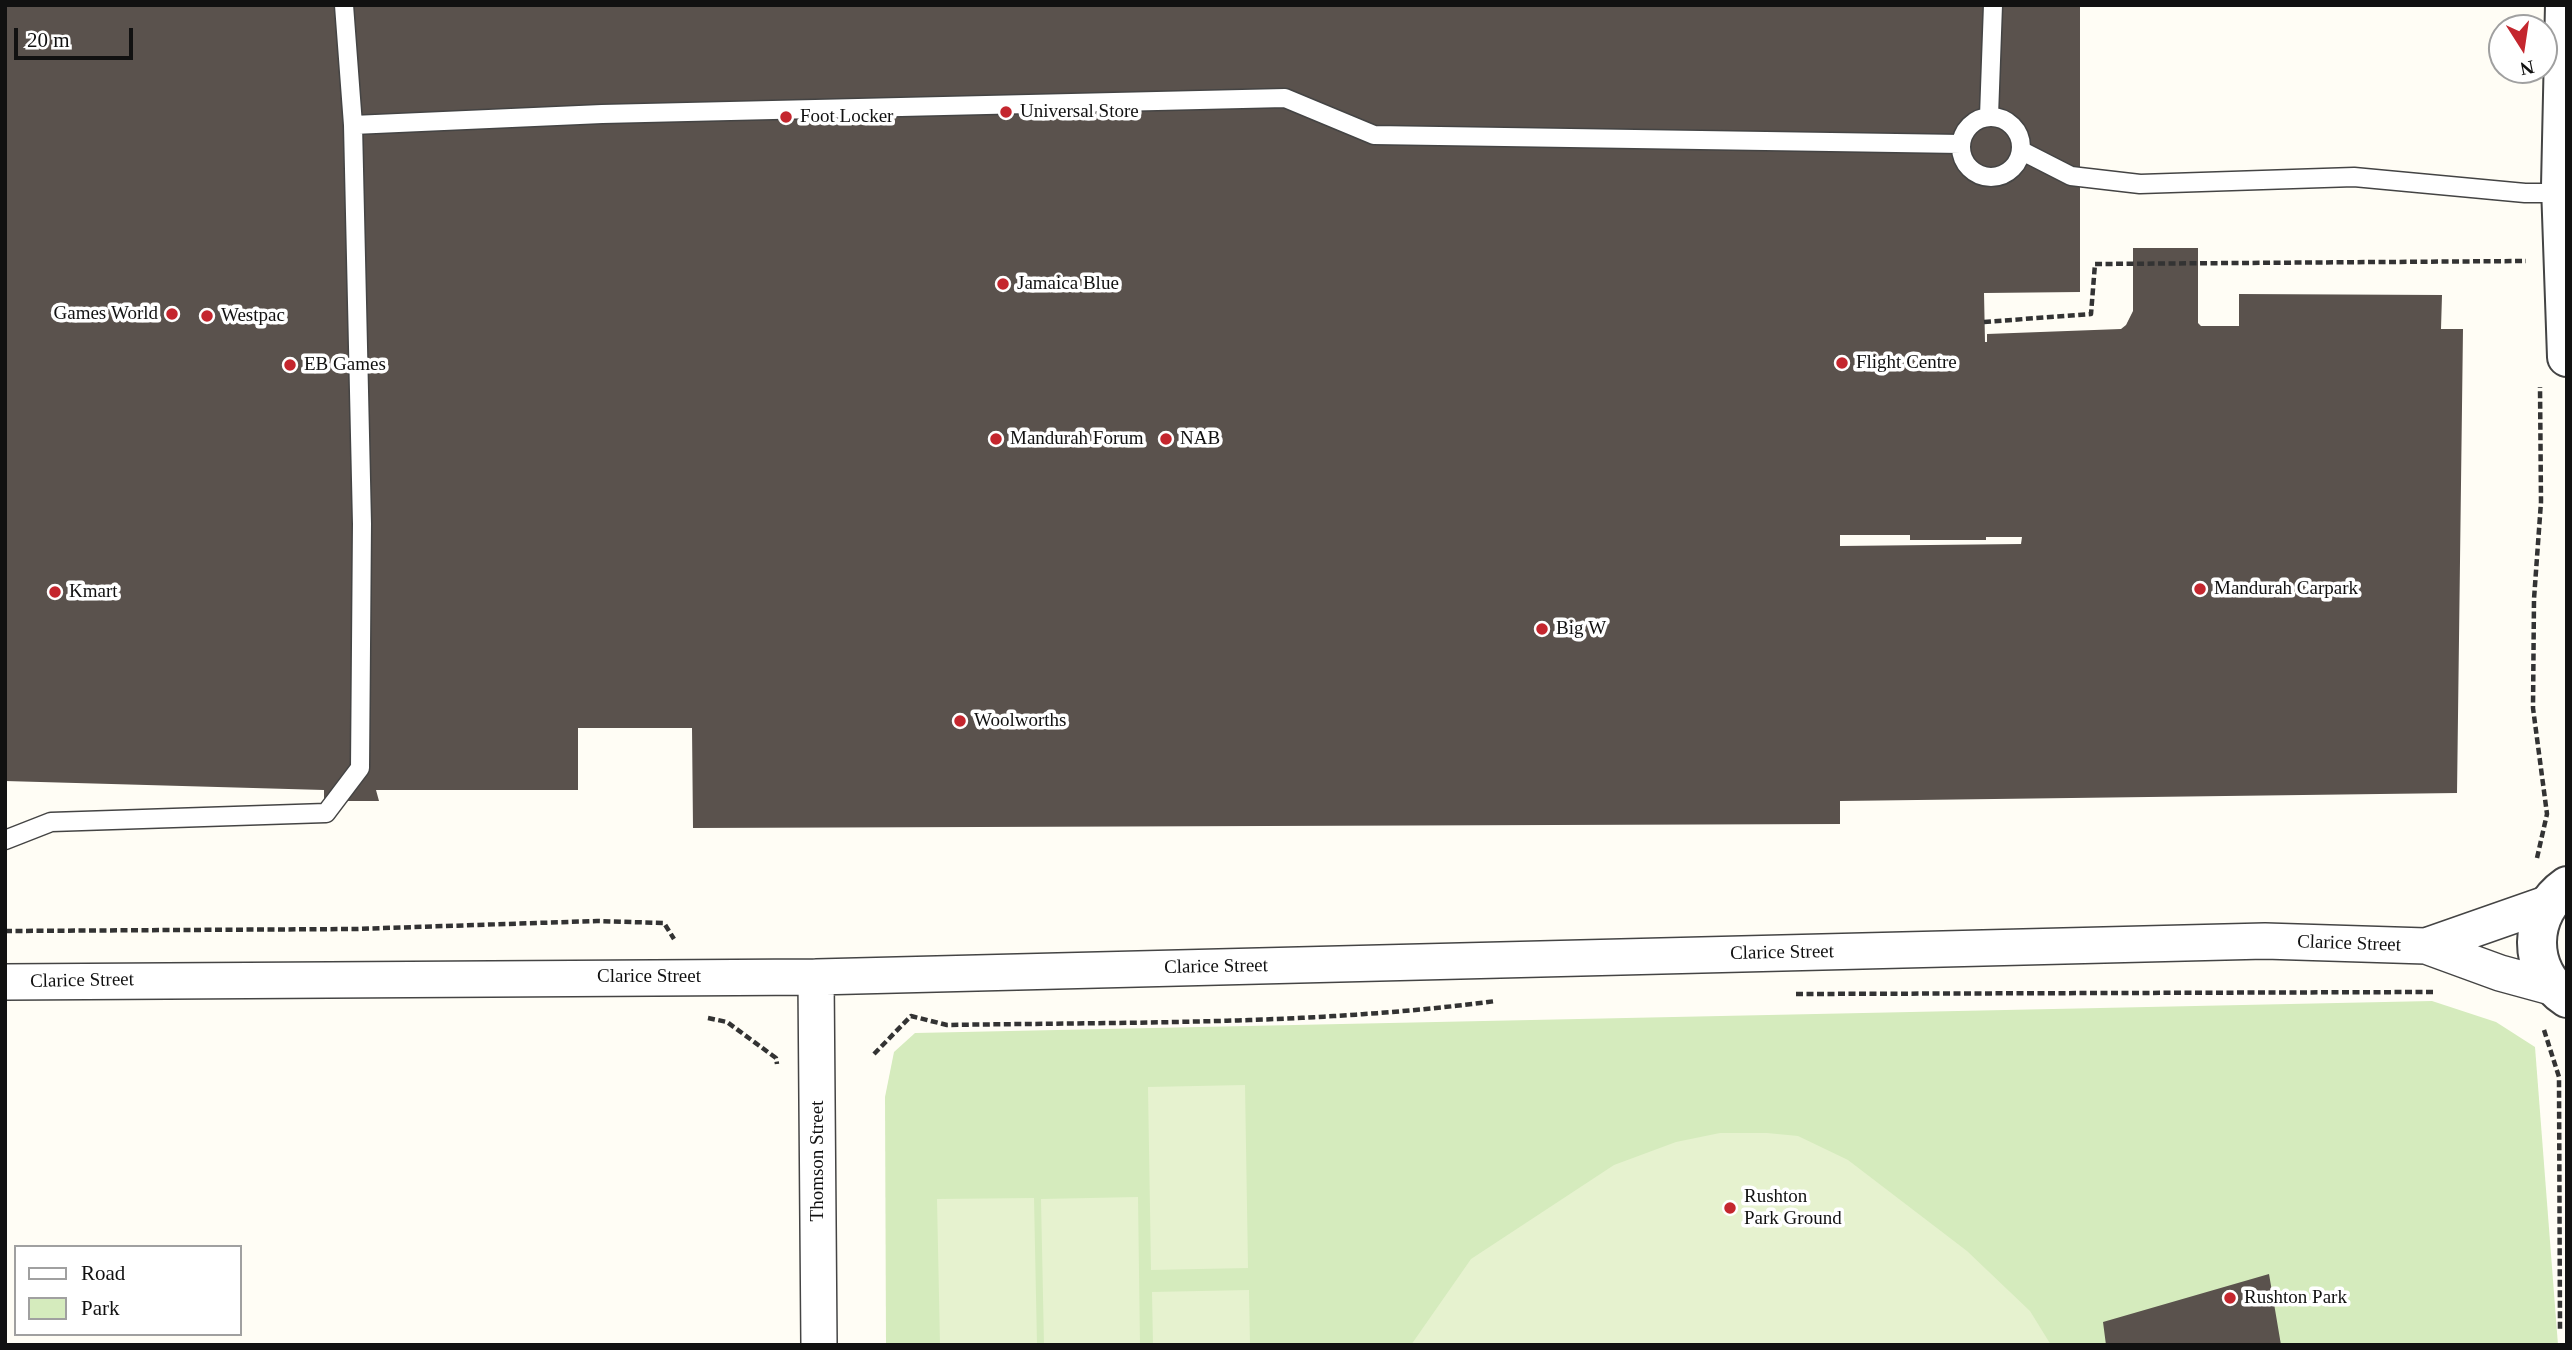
<!DOCTYPE html>
<html>
<head>
<meta charset="utf-8">
<style>
	body { margin:0 }
	#map { position:relative; width:2572px; height:1350px; overflow:hidden; background:#fffdf5; font-family:"Times New Roman",serif }
	canvas { display:block }
	.frame { position:absolute; inset:0; border:7px solid #111; pointer-events:none }
	.legend { position:absolute; left:14px; top:1245px; width:228px; height:91px; box-sizing:border-box; background:#fff; border:2px solid #a0a0a0; margin:0; padding:9px 12px; list-style:none; font-size:21px; color:#111 }
	.legend li { display:flex; align-items:center; gap:14px; height:35px }
	.legend b { width:35px; border:2px solid #a0a0a0 }
	.north { position:absolute; left:2488px; top:14px; width:70px; height:70px; box-sizing:border-box; background:#fff; border:2px solid #a0a0a0; border-radius:50%; rotate:168deg; font-size:19px; font-weight:700; line-height:28px; text-align:center; color:#111 }
	.north::after { content:''; display:block; margin:auto; width:24px; height:32px; background:#c4262e; clip-path:polygon(50% 0,100% 100%,50% 72%,0 100%) }
	.scale { position:absolute; left:14px; top:28px; width:119px; height:32px; box-sizing:border-box; border:4px solid #111; border-top:0; padding-left:9px; font-size:21px; line-height:24px; white-space:nowrap; color:#111; -webkit-text-stroke:5px #fff; paint-order:stroke }
</style>
</head>
<body>
<div id="map">
<canvas width="2572" height="1350"></canvas>
<div class="frame"></div>
<ul class="legend">
<li><b style="height:9px;background:#fff"></b>Road</li>
<li><b style="height:19px;background:#d5ebbd"></b>Park</li>
</ul>
<div class="north">N</div>
<div class="scale">20 m</div>
</div>
<script>
const context = document.querySelector('canvas').getContext('2d');
context.lineJoin = 'round';
function fillPath(path, color) { context.fillStyle = color; context.fill(path, 'evenodd'); }
function stroke(path, color, width, dash) { context.strokeStyle = color; context.lineWidth = width; context.lineCap = dash ? 'butt' : 'round'; context.setLineDash(dash || []); context.stroke(path); }
function drawText(font, color, halo, rows, align = 'center') {
  context.font = font + ' "Times New Roman",serif'; context.lineWidth = 7; context.setLineDash([]); context.textBaseline = 'middle'; context.strokeStyle = halo; context.fillStyle = color; for (const [text, x, y, turn = 0] of rows) {
    context.save(); context.translate(x, y); context.rotate((+turn || 0) * Math.PI / 180); context.textAlign = isNaN(turn) ? turn : align; if (halo) context.strokeText(text, 0, 0); context.fillText(text, 0, 0); context.restore();
  }
}
fillPath(new Path2D(`
	M 2432,1001 L 2496,1022 L 2535,1047 L 2558,1345 L 886,1345 L 885,1097 L 894,1052 L 915,1033 Z`), '#d5ebbd');
fillPath(new Path2D(`
	M 1245,1085 L 1248,1268 L 1151,1270 L 1148,1087 Z
	M 1720,1133 L 1767,1133 L 1798,1136 L 1848,1160 L 1967,1251 L 2030,1311 L 2051,1345 L 1411,1345 L 1471,1259 L 1614,1165 L 1676,1142 Z
	M 1138,1197 L 1140,1345 L 1044,1345 L 1041,1199 Z
	M 1034,1198 L 1037,1345 L 940,1345 L 937,1199 Z
	M 1249,1290 L 1250,1345 L 1153,1345 L 1152,1292 Z`), '#e6f2cf');
fillPath(new Path2D(`
	M 5,5 L 2080,5 L 2080,292 L 1984,293 L 1985,342 L 1987,342 L 1987,334 L 2121,329 L 2126,325 L 2133,311 L 2133,248 L 2198,248 L 2198,323 L 2201,326 L 2239,326 L 2239,294 L 2442,295 L 2441,329 L 2463,329 L 2457,793 L 1840,801 L 1840,824 L 693,828 L 692,728 L 578,728 L 578,790 L 376,790 L 379,801 L 324,801 L 324,790 L 5,781 ZM 1840,535 L 1910,535 L 1910,540 L 1986,540 L 1986,537 L 2022,537 L 2021,544 L 1840,546 Z
	M 2269,1274 L 2281,1345 L 2106,1345 L 2103,1322 Z`), '#5a524d');
const service = new Path2D(`
	M 1989,116 L 1993,5
	M1961 147a30 30 0 1 1 60 0a30 30 0 1 1-60 0Z
	M 353,125 L 602,114 L 1285,98 L 1374,135 L 1961,144
	M 2022,151 L 2071,176 L 2140,184 L 2354,177 L 2525,193 L 2564,193
	M 5,840 L 51,822 L 326,813 L 360,768 L 362,524 L 353,125 L 344,5`);
const minor = new Path2D(`
	M 2426,946 L 2549,903
	M 816,977 L 819,1345
	M 5,982 L 816,977 L 2265,941 L 2426,946 L 2500,973 L 2555,988`);
const tertiary = new Path2D(`
	M 2565,5 L 2561,186 L 2567,357
	M 2567,886 C 2528,913 2526,971 2567,998`);
stroke(service, '#444', 21);
stroke(minor, '#444', 38);
stroke(tertiary, '#444', 42);
stroke(new Path2D(`
	M 1984,322 L 2091,314 L 2095,264 L 2526,261
	M 2537,858 L 2547,814 L 2533,708 L 2534,599 L 2541,502 L 2540,387
	M 5,931 L 355,929 L 597,921 L 664,923 L 674,939
	M 1796,994 L 2434,992
	M 708,1018 L 727,1022 L 776,1058 L 777,1064
	M 2544,1030 L 2559,1077 L 2560,1330
	M 874,1054 L 911,1016 L 947,1025 C 1130,1022 1314,1025 1496,1001`), '#333', 4.5, [7, 3.5]);
stroke(service, '#fff', 18);
stroke(minor, '#fff', 35);
stroke(tertiary, '#fff', 38);
for (const [x, y, r, color] of [
	[1006,112,7,"#c4262e"],
	[786,117,7,"#c4262e"],
	[1003,284,7,"#c4262e"],
	[172,314,7,"#c4262e"],
	[207,316,7,"#c4262e"],
	[1842,363,7,"#c4262e"],
	[290,365,7,"#c4262e"],
	[996,439,7,"#c4262e"],
	[1166,439,7,"#c4262e"],
	[2200,589,7,"#c4262e"],
	[55,592,7,"#c4262e"],
	[1542,629,7,"#c4262e"],
	[960,721,7,"#c4262e"],
	[1730,1208,7,"#c4262e"],
	[2230,1298,7,"#c4262e"]
]) { const dot = new Path2D(); dot.arc(x, y, r, 0, 2 * Math.PI); context.fillStyle = color; context.fill(dot); stroke(dot, '#fff', 2.5); }
drawText('19px', '#111', '#fff', [
	["Universal Store",1020,112],
	["Foot Locker",800,117],
	["Jamaica Blue",1017,284],
	["Games World",158,314,"right"],
	["Westpac",221,316],
	["Flight Centre",1856,363],
	["EB Games",304,365],
	["Mandurah Forum",1010,439],
	["NAB",1180,439],
	["Mandurah Carpark",2214,589],
	["Kmart",69,592],
	["Big W",1556,629],
	["Woolworths",974,721],
	["Rushton",1744,1197],
	["Park Ground",1744,1219],
	["Rushton Park",2244,1298]
], 'left');
drawText('19px', '#111', '#fff', [
	["Clarice Street",2349,944,2],
	["Clarice Street",1782,953,-1],
	["Clarice Street",1216,967,-1],
	["Clarice Street",649,977],
	["Clarice Street",82,981,-1],
	["Thomson Street",818,1161,-90]
]);
</script>
</body>
</html>
